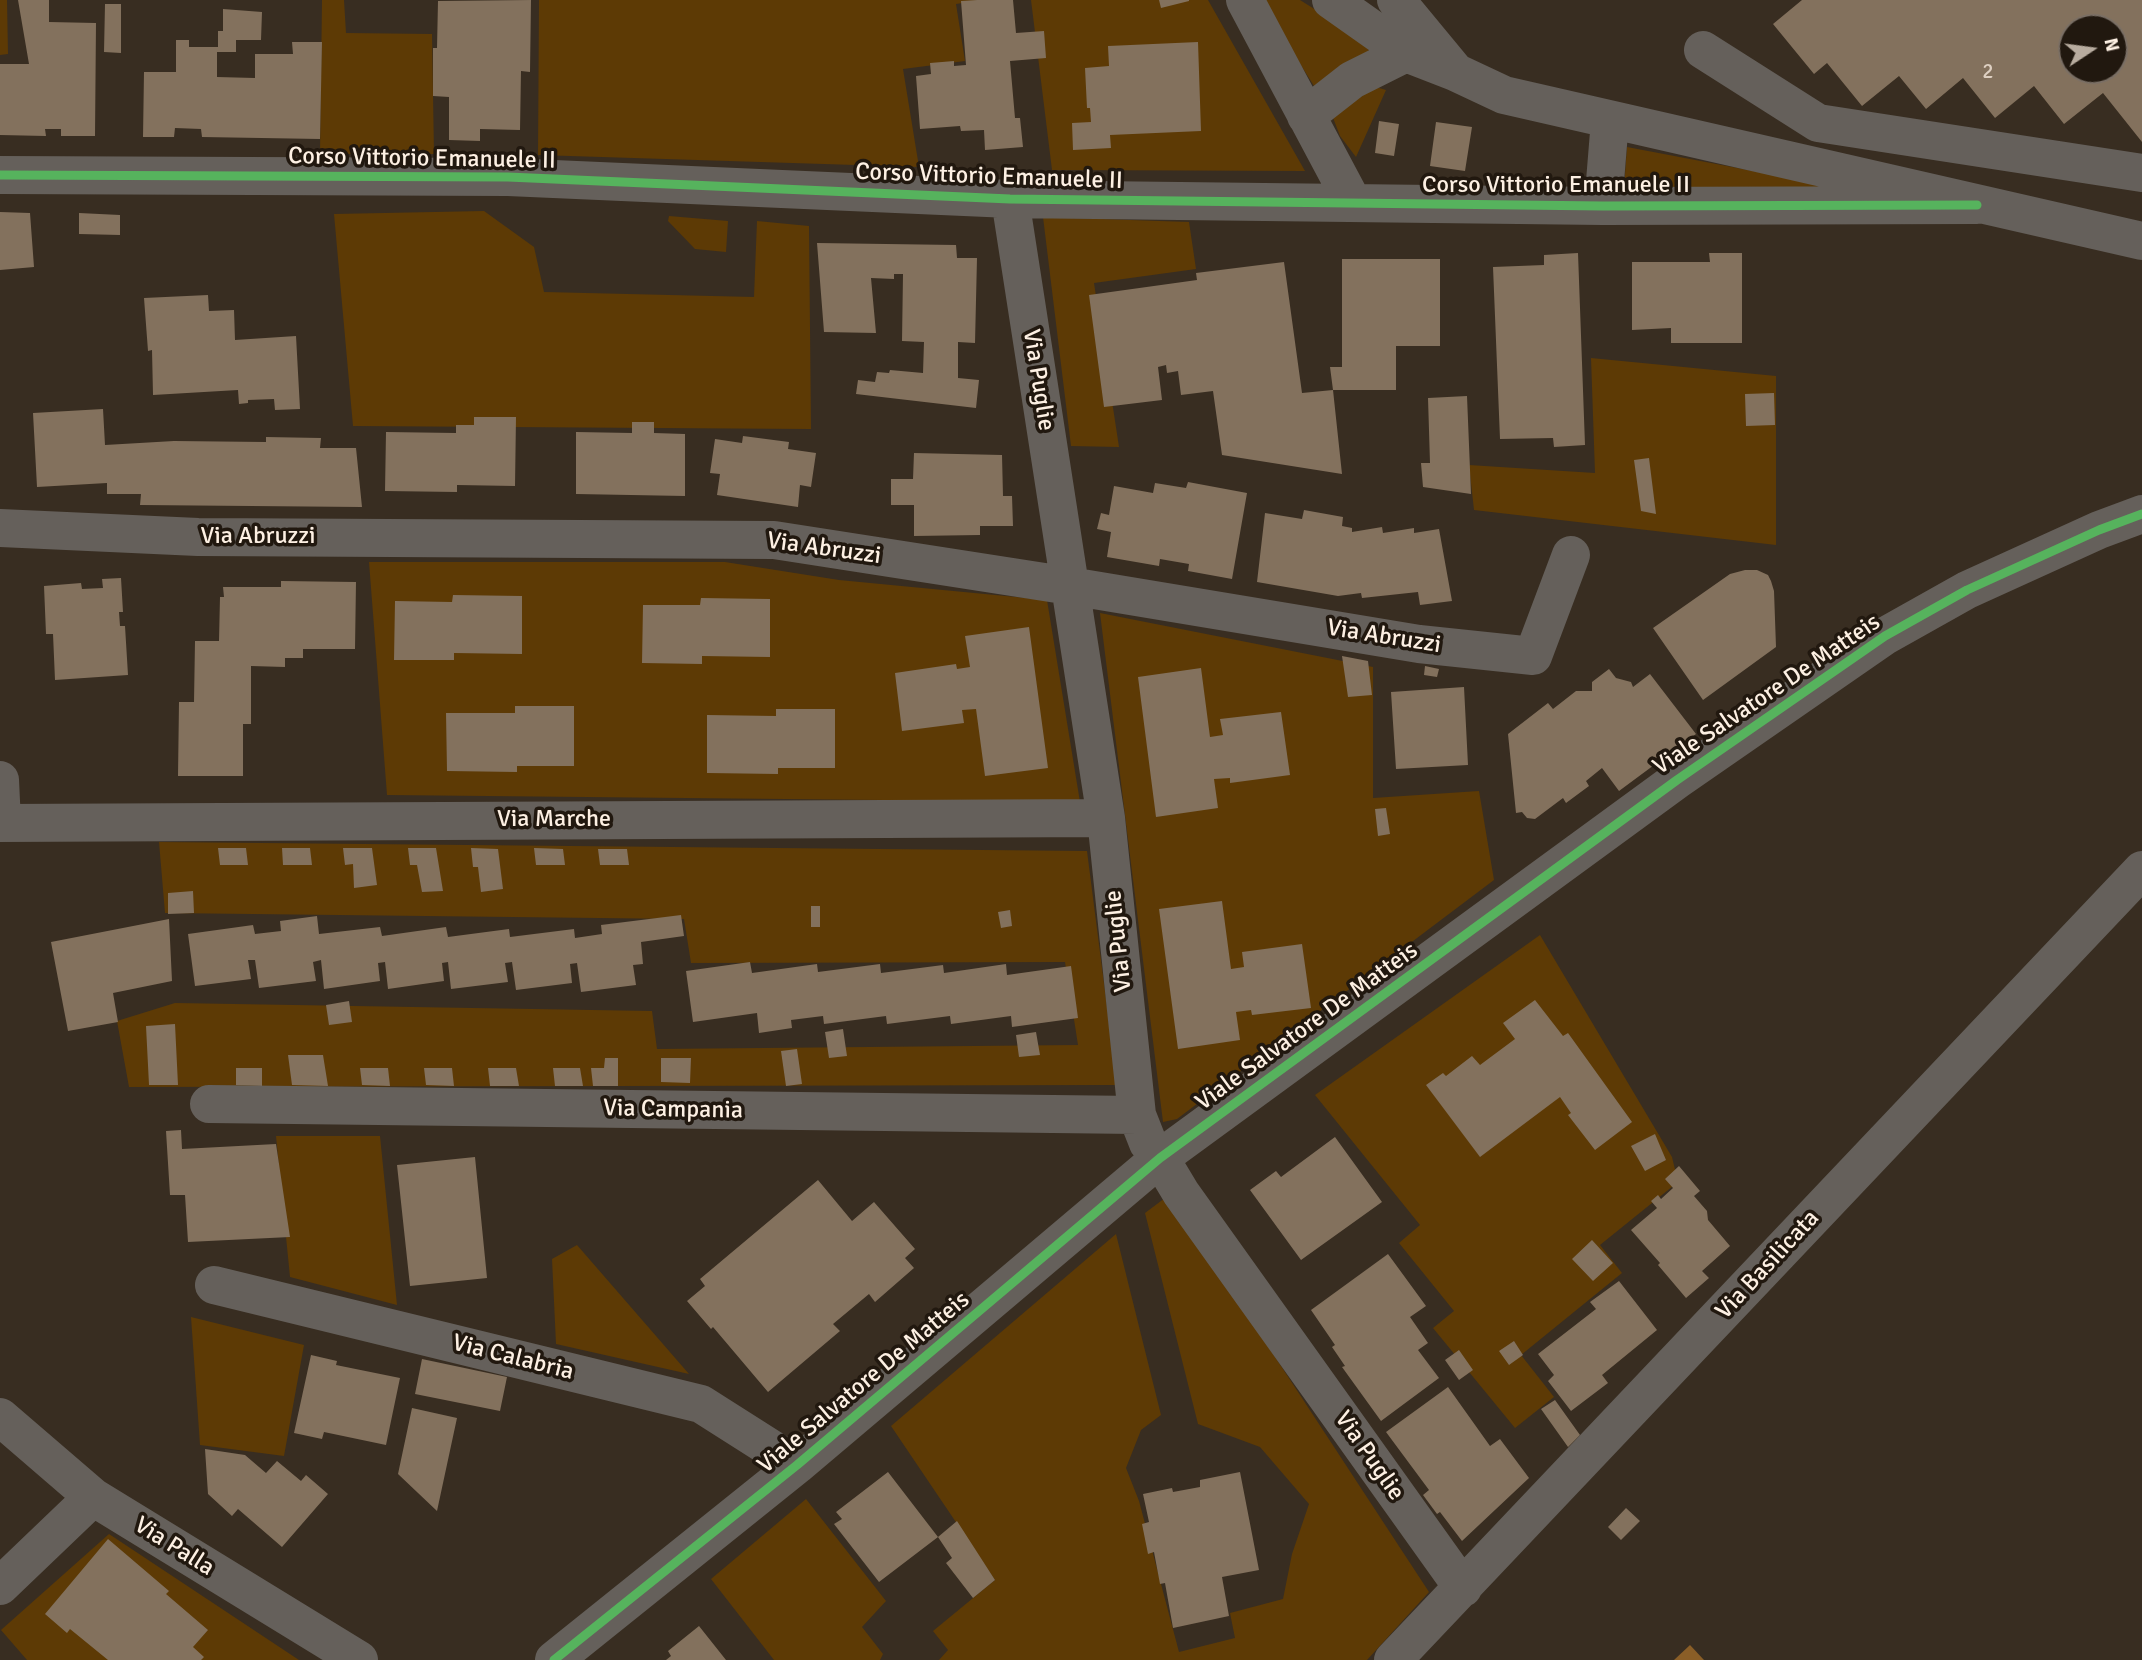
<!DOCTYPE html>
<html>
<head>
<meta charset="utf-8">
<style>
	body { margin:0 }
	#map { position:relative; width:2142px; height:1660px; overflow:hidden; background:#382d21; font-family:Signika,sans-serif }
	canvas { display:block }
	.north { position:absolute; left:2058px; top:14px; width:70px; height:70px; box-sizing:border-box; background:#21180f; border:2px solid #796e64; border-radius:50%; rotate:77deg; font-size:19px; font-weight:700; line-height:28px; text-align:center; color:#fdf0e3 }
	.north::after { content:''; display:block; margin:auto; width:24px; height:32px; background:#b8ac9f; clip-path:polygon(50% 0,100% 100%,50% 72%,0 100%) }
</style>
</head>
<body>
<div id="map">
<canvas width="2142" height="1660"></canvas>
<div class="north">N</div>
</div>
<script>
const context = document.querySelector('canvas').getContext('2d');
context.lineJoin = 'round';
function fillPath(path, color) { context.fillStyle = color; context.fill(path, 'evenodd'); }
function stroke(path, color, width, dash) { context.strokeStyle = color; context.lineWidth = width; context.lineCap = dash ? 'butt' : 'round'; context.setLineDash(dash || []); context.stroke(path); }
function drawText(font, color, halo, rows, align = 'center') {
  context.font = font + ' Signika,sans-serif'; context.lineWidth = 7; context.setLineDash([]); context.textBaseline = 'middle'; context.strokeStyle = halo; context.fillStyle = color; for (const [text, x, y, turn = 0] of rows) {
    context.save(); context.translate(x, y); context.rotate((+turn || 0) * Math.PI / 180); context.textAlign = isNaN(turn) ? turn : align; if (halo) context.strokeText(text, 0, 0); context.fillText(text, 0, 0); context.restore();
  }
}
fillPath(new Path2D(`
	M 0,0 L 7,0 L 8,54 L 0,55 Z
	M 322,0 L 344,0 L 346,33 L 432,34 L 434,154 L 320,154 Z
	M 539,0 L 982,0 L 956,4 L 965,61 L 903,69 L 919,167 L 538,155 Z
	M 1031,0 L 1208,0 L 1305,171 L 1052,170 Z
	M 1260,0 L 1300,0 L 1364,40 L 1369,51 L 1314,86 Z
	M 1376,87 L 1386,90 L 1356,157 L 1340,136 L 1332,115 Z
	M 1627,147 L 1816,183 L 1820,188 L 1624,188 Z
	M 484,211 L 534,247 L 544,292 L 754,297 L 757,221 L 809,226 L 811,429 L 353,426 L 334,214 Z
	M 669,216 L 728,221 L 726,252 L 695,249 L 668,221 Z
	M 1043,217 L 1189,222 L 1196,269 L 1094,283 L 1119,447 L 1071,446 Z
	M 1591,358 L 1776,376 L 1776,545 L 1474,510 L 1469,465 L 1595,473 Z
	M 369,562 L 725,562 L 839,580 L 1047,600 L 1080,802 L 387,795 Z
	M 1100,613 L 1373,667 L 1373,798 L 1479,791 L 1494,880 L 1177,1119 L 1163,1122 Z
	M 159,842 L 1087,851 L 1117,1085 L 129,1087 L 117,1021 L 175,1003 L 652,1011 L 657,1049 L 1078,1045 L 1065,962 L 691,963 L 684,919 L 165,913 Z
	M 1540,935 L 1672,1157 L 1678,1182 L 1600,1245 L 1622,1273 L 1521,1355 L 1554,1397 L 1515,1428 L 1433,1328 L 1454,1311 L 1399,1243 L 1420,1225 L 1315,1095 Z
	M 276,1136 L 380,1136 L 397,1305 L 290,1277 Z
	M 1169,1195 L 1429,1592 L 1367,1660 L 939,1660 L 948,1650 L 933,1631 L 995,1580 L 891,1426 L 1116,1234 L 1161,1415 L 1141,1430 L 1126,1468 L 1139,1501 L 1179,1652 L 1235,1638 L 1230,1613 L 1283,1599 L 1292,1554 L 1309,1504 L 1260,1447 L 1198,1424 L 1145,1213 Z
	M 577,1245 L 689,1374 L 556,1344 L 552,1259 Z
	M 191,1317 L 304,1345 L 284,1456 L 200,1445 Z
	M 806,1499 L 886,1601 L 862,1627 L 883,1654 L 880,1660 L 774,1660 L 711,1579 Z
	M 109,1534 L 299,1660 L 27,1660 L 1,1630 Z`), '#5d3a05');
fillPath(new Path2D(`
	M 1690,1645 L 1704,1660 L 1674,1660 Z`), '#8a5e27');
fillPath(new Path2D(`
	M 18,0 L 49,0 L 49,22 L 96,23 L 95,136 L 61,136 L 61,129 L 45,129 L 46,136 L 0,135 L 0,64 L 29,64 Z
	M 531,0 L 530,72 L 521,71 L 520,130 L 480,129 L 480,141 L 449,140 L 449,97 L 433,96 L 433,48 L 437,48 L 438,1 Z
	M 977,0 L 1013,0 L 1016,33 L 1044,31 L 1046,58 L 1010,61 L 1015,118 L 1020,118 L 1023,147 L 985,150 L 984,130 L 961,131 L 960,126 L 920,129 L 916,76 L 931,74 L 930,63 L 954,61 L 954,66 L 966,65 L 961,1 Z
	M 1159,0 L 1189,0 L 1189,1 L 1161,8 Z
	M 1802,0 L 2142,0 L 2142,142 L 2103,93 L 2064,124 L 2034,86 L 1995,118 L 1963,78 L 1926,109 L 1899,76 L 1862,106 L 1827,63 L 1814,74 L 1773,24 ZM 2072,28 L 2114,28 L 2114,70 L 2072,70 Z
	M 105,4 L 121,4 L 121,53 L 104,52 Z
	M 223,9 L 262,12 L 261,40 L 236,40 L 236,52 L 217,52 L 217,77 L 255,78 L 255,54 L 293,54 L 292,42 L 322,42 L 320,139 L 202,137 L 201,129 L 175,128 L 174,137 L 143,137 L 144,72 L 176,72 L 176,40 L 189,40 L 189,47 L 218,47 L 218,31 L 223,31 Z
	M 1198,42 L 1201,131 L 1110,135 L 1111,148 L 1073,150 L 1072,123 L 1091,122 L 1090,108 L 1087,108 L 1085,68 L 1109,66 L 1108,46 Z
	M 1379,121 L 1399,124 L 1394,156 L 1375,153 Z
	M 1436,122 L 1472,127 L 1465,171 L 1430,166 Z
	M 0,212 L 30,213 L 34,267 L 0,270 Z
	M 79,213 L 120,215 L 120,235 L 79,234 Z
	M 817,243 L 956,245 L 957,258 L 977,258 L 975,343 L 958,342 L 958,378 L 979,380 L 976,408 L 856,394 L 858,380 L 875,382 L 877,372 L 889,373 L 890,370 L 923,373 L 924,342 L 902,341 L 903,274 L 894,274 L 894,279 L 871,278 L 876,333 L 824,332 Z
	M 1578,253 L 1585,445 L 1554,447 L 1553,438 L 1500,439 L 1493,267 L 1544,265 L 1544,255 Z
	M 1709,253 L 1742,253 L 1742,343 L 1671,343 L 1671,328 L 1632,330 L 1632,262 L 1710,262 Z
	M 1342,259 L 1440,259 L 1440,346 L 1396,346 L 1396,390 L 1333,390 L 1330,367 L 1342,367 Z
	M 1284,262 L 1302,393 L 1333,390 L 1342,474 L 1222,455 L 1213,391 L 1181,395 L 1178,371 L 1167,373 L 1166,365 L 1158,367 L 1162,400 L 1104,407 L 1089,295 L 1197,280 L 1196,273 Z
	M 208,295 L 209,311 L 234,310 L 235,340 L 296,336 L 300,409 L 275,410 L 274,399 L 248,400 L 248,403 L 239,404 L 238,390 L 153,395 L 152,350 L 148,351 L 144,298 Z
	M 1774,393 L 1775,425 L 1746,426 L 1745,394 Z
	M 1467,396 L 1471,494 L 1423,487 L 1421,463 L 1430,463 L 1428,398 Z
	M 103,409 L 105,445 L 174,441 L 266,442 L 266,437 L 321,438 L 320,448 L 356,448 L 362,507 L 140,505 L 141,494 L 107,494 L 107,483 L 37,487 L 33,413 Z
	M 474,417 L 516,417 L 515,486 L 457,485 L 457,492 L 385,491 L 386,432 L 456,433 L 456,425 L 474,425 Z
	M 632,422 L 654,422 L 654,433 L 685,434 L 685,496 L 576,494 L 576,432 L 632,433 Z
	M 743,436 L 789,442 L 788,449 L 816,453 L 811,487 L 800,485 L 798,507 L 717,495 L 720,474 L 710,473 L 715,439 L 742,443 Z
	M 914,453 L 1002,455 L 1003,496 L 1012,496 L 1013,526 L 980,526 L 980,535 L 914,536 L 914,505 L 891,505 L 891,479 L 913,479 Z
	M 1649,458 L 1656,514 L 1641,511 L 1634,460 Z
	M 1188,482 L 1247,493 L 1232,579 L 1188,571 L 1189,564 L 1160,559 L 1159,566 L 1107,557 L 1111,532 L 1097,529 L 1101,513 L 1109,515 L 1114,486 L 1153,493 L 1155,483 L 1186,488 Z
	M 1304,510 L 1343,517 L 1342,526 L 1352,528 L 1352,532 L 1382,527 L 1383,533 L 1414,528 L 1414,533 L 1439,529 L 1452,601 L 1420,605 L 1418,592 L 1362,598 L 1361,593 L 1338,596 L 1257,582 L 1265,513 L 1302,519 Z
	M 1745,570 L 1757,570 L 1768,575 L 1771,581 L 1774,591 L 1776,647 L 1703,700 L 1653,628 L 1730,574 Z
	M 121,578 L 123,612 L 119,612 L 120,626 L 125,626 L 128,675 L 55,680 L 53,634 L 46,634 L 44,586 L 81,583 L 82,589 L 103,588 L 102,579 Z
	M 281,581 L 356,582 L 355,649 L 303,649 L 303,658 L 285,658 L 285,667 L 251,666 L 251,724 L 243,724 L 243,776 L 178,776 L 179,702 L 194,702 L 195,641 L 219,641 L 220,597 L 224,597 L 223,587 L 281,587 Z
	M 453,595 L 522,596 L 522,654 L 454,653 L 454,660 L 394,660 L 395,601 L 452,602 Z
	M 701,598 L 770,599 L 770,657 L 702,656 L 702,664 L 642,663 L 643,605 L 700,605 Z
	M 1029,627 L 1048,768 L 985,776 L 976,709 L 962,710 L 964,723 L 902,731 L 895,673 L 956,664 L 957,669 L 970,667 L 965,636 Z
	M 1342,656 L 1368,661 L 1372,695 L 1348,697 Z
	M 1425,666 L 1439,669 L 1437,677 L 1424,675 Z
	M 1201,668 L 1210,737 L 1223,735 L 1220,719 L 1281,712 L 1290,775 L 1230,783 L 1230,778 L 1214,779 L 1218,808 L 1156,817 L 1138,677 Z
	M 1609,669 L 1616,678 L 1631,682 L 1633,687 L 1650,674 L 1696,734 L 1619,791 L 1602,768 L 1586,781 L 1589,786 L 1566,803 L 1563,798 L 1535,819 L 1527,818 L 1522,812 L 1516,813 L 1508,734 L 1548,703 L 1553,709 L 1576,691 L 1592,691 L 1592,682 Z
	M 1464,687 L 1468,765 L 1396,769 L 1391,692 Z
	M 515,706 L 574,706 L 574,766 L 517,766 L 517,772 L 447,771 L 446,713 L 515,713 Z
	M 776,709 L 835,709 L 835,768 L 778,768 L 778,774 L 707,773 L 707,715 L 776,716 Z
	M 1386,808 L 1390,834 L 1378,836 L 1375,809 Z
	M 218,848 L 246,848 L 248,865 L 220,865 Z
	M 282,848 L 310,848 L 312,865 L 283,865 Z
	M 343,848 L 372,848 L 377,885 L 354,888 L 353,864 L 345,865 Z
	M 408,848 L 436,848 L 443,891 L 422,892 L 417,865 L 410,865 Z
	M 471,848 L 498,849 L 503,889 L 481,892 L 478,867 L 473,867 Z
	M 534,848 L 563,849 L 565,865 L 536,865 Z
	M 598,849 L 627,849 L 629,865 L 600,865 Z
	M 193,891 L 194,913 L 168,914 L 168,893 Z
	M 1222,901 L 1231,969 L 1244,967 L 1242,952 L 1302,944 L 1311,1008 L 1252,1015 L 1251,1010 L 1236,1012 L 1240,1040 L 1178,1049 L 1159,909 Z
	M 811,906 L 820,906 L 820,927 L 811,927 Z
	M 1010,910 L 1012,926 L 1001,928 L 998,912 Z
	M 681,915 L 684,936 L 641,942 L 643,964 L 633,965 L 636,985 L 581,992 L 577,963 L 570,964 L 572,983 L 516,990 L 512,962 L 505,963 L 508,982 L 451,989 L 448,962 L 442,963 L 444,981 L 388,989 L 385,962 L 378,963 L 380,981 L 324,989 L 321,960 L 313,962 L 316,981 L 259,988 L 255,960 L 248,960 L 251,979 L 195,986 L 188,934 L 253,925 L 255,934 L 281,931 L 280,921 L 317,916 L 319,934 L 380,927 L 382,936 L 446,927 L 448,937 L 509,929 L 510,937 L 574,929 L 575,938 L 602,934 L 601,925 Z
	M 169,919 L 172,981 L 113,993 L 118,1022 L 68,1031 L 51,942 Z
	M 750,962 L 752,973 L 817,964 L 818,972 L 880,964 L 881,973 L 943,965 L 944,973 L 1006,964 L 1007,975 L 1071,966 L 1078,1018 L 1012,1027 L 1011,1016 L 951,1024 L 950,1016 L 887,1024 L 886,1016 L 824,1024 L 823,1016 L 791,1020 L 792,1028 L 759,1033 L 757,1013 L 693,1022 L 686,971 Z
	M 1535,1000 L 1563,1036 L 1568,1033 L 1632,1122 L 1595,1150 L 1568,1115 L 1571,1113 L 1560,1097 L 1480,1157 L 1426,1085 L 1443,1073 L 1446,1076 L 1472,1056 L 1480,1065 L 1515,1039 L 1503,1023 Z
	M 349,1001 L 352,1022 L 329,1025 L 326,1005 Z
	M 175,1024 L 178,1085 L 149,1085 L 146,1026 Z
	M 843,1029 L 847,1056 L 829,1058 L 825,1032 Z
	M 1036,1032 L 1040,1055 L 1019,1057 L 1016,1035 Z
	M 797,1049 L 802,1084 L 786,1086 L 781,1051 Z
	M 288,1055 L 323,1055 L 328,1086 L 292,1085 Z
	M 605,1058 L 618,1058 L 618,1086 L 593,1086 L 591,1068 L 604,1068 Z
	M 661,1058 L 691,1058 L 690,1083 L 661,1082 Z
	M 236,1068 L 262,1068 L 262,1086 L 236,1085 Z
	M 360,1068 L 388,1068 L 390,1086 L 362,1085 Z
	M 424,1068 L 452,1068 L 454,1086 L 426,1085 Z
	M 488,1068 L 516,1068 L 519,1086 L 490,1086 Z
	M 553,1068 L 580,1068 L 583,1086 L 555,1086 Z
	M 181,1130 L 182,1149 L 276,1144 L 290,1237 L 188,1242 L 185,1195 L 170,1195 L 166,1131 Z
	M 1655,1134 L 1666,1160 L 1645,1171 L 1631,1146 Z
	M 1335,1137 L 1382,1202 L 1301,1260 L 1250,1190 L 1276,1171 L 1281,1177 Z
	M 475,1157 L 487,1278 L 410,1286 L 397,1165 Z
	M 1679,1166 L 1700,1191 L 1694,1196 L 1707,1211 L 1708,1220 L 1730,1246 L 1702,1271 L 1709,1278 L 1686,1298 L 1658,1265 L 1660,1263 L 1631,1230 L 1657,1208 L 1651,1201 L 1658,1195 L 1661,1199 L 1673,1188 L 1665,1179 Z
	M 818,1180 L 852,1221 L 874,1202 L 915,1249 L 905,1258 L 914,1268 L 875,1302 L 869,1294 L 833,1324 L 840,1331 L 768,1392 L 713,1327 L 711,1329 L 687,1301 L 705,1286 L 700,1279 Z
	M 1592,1240 L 1613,1263 L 1593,1281 L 1572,1259 Z
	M 1388,1254 L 1426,1306 L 1410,1317 L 1428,1343 L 1418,1350 L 1439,1378 L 1381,1421 L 1342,1367 L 1345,1366 L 1332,1347 L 1335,1345 L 1311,1310 Z
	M 1619,1281 L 1657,1330 L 1602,1375 L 1608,1383 L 1571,1411 L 1548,1381 L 1554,1375 L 1538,1354 L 1596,1309 L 1590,1302 Z
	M 1514,1341 L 1523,1355 L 1509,1365 L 1499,1351 Z
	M 1459,1350 L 1473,1370 L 1459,1380 L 1445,1360 Z
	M 311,1355 L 337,1361 L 336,1365 L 400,1378 L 386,1445 L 324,1432 L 322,1439 L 294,1433 Z
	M 422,1359 L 507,1377 L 500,1411 L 415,1394 Z
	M 1448,1387 L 1490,1446 L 1500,1439 L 1529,1478 L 1462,1541 L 1440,1512 L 1437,1514 L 1423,1495 L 1429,1490 L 1386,1432 Z
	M 1555,1400 L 1580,1435 L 1568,1447 L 1541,1409 Z
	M 412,1408 L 457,1418 L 437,1511 L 398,1474 Z
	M 205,1449 L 245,1455 L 266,1473 L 277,1461 L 301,1481 L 306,1475 L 328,1494 L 282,1547 L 238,1509 L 232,1516 L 208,1494 Z
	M 888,1472 L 938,1537 L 879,1582 L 834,1524 L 842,1519 L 836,1512 Z
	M 1240,1472 L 1259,1570 L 1222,1577 L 1229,1616 L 1173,1628 L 1165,1583 L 1160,1584 L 1154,1552 L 1148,1554 L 1142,1524 L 1149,1522 L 1143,1494 L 1172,1488 L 1173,1492 L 1200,1487 L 1200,1480 Z
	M 1626,1508 L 1640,1521 L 1621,1540 L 1608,1527 Z
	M 957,1521 L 995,1580 L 973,1598 L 946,1563 L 952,1558 L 938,1537 Z
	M 108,1539 L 169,1591 L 166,1594 L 208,1630 L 193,1647 L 204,1657 L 201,1660 L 108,1660 L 70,1629 L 67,1633 L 45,1614 Z
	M 699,1626 L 726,1660 L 666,1660 L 671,1656 L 668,1651 Z`), '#83715d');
stroke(new Path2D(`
	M 1245,0 L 1353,203
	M 1331,0 L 1406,53 L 1455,72 L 1504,95 L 2142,241
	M 1396,0 L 1454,70
	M 1703,50 L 1818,123 L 2142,173
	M 1306,116 L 1352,80 L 1406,53
	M 0,175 L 508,177 L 1010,199 L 1603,206 L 1977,205
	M 1010,199 L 1106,818 L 1137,1115 L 1148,1143 L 1160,1158 L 1181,1193 L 1463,1588
	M 1603,206 L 1610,120
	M 0,528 L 198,537 L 774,540 L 1070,586 L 1419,644 L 1533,656 L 1571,555
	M 0,780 L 2,823 L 1106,818
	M 209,1104 L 1137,1115
	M 214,1285 L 701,1404 L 797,1465
	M 0,1417 L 93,1497 L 359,1660
	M 0,1586 L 93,1497
	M 554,1660 L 797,1465 L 1160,1158 L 1677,780 L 1885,636 L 1967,590 L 2099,530 L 2142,514
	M 1393,1660 L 2142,870`), '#65605b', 38);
stroke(new Path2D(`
	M 0,175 L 508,177 L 1010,199 L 1603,206 L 1977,205
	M 554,1660 L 797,1465 L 1160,1158 L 1677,780 L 1885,636 L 1967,590 L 2099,530 L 2142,514`), '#56b35d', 9);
drawText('21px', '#ded0c2', null, [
	["2",1988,72]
]);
drawText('24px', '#fdf0e3', '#21180f', [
	["Corso Vittorio Emanuele II",422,159,1],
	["Corso Vittorio Emanuele II",989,177,2],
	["Corso Vittorio Emanuele II",1556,186],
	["Via Puglie",1038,380,81],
	["Via Abruzzi",258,537],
	["Via Abruzzi",824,549,8],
	["Via Abruzzi",1384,637,9],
	["Viale Salvatore De Matteis",1767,695,-34],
	["Via Marche",554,820],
	["Via Puglie",1119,941,-96],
	["Viale Salvatore De Matteis",1307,1027,-36],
	["Via Campania",673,1110,1],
	["Via Basilicata",1768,1265,-47],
	["Via Calabria",513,1358,14],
	["Viale Salvatore De Matteis",864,1383,-40],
	["Via Puglie",1369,1456,55],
	["Via Palla",174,1547,32]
]);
</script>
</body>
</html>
